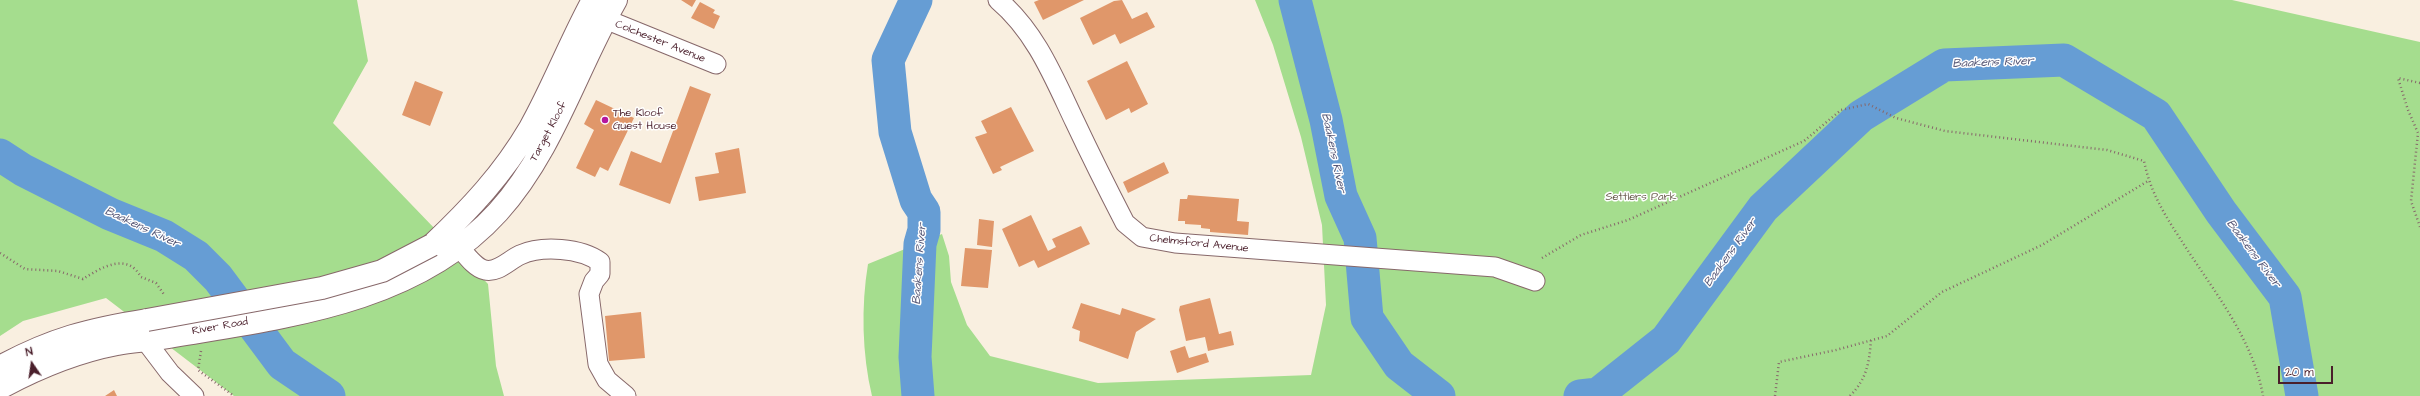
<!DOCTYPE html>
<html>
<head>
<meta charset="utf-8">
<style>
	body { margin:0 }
	#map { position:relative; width:2420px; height:396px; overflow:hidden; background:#f9efe0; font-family:"Architects Daughter",sans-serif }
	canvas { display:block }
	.north { position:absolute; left:12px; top:344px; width:40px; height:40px; -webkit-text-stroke:3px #fff; paint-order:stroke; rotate:347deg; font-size:11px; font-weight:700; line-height:16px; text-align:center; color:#4a1f2b }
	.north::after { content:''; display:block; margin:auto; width:14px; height:18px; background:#4a1f2b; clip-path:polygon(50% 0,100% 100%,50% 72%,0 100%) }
	.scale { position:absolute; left:2278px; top:366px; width:55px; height:18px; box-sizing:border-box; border:2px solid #4a1f2b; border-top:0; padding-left:5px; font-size:12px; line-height:14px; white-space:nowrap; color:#4a1f2b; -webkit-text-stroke:3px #fff; paint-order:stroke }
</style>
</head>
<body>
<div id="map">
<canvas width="2420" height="396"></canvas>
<div class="north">N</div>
<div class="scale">20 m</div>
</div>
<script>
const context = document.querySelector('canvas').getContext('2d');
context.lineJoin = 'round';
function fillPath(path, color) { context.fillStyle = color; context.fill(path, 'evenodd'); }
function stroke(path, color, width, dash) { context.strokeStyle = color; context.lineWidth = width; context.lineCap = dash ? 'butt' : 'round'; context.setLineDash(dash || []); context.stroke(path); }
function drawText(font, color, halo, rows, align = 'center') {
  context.font = font + ' "Architects Daughter",sans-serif'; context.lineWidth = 3; context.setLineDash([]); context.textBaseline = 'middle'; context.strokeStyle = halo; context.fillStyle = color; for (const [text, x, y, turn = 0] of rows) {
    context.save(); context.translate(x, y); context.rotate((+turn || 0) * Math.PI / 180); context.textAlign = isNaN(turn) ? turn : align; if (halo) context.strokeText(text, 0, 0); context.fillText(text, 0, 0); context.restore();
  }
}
fillPath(new Path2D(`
	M 0,0 L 357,0 L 368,61 L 333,123 L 488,284 L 496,366 L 504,396 L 234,396 L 106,298 L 23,321 L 0,336 Z
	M 1255,0 L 2232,0 L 2420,42 L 2420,396 L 872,396 C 862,354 861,306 868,264 L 942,234 L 949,256 L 951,282 L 967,325 L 990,356 L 1098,383 L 1311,375 L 1326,305 L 1322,225 L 1301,137 L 1273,45 Z`), '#a5dd8e');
stroke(new Path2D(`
	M 916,0 L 888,60 L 895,132 L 916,200 L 924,212 L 924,230 L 920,244 L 915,357 L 918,396
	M 1295,0 L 1326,120 L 1341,196 L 1360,238 L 1367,318 L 1399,365 L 1439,396
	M 0,155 L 23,170 L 110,214 L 164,236 L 196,256 L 218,278 L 282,364 L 329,396
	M 1580,396 L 1598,394 L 1666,340 L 1763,208 L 1861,116 L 1944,65 L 2064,60 L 2156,115 L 2221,212 L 2285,297 L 2302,396`), '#669dd4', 33);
fillPath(new Path2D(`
	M 681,0 L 696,0 L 692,7 Z
	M 1039,0 L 1084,0 L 1043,20 L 1034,2 Z
	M 1122,0 L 1132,19 L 1147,12 L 1155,27 L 1120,44 L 1115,34 L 1093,45 L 1080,18 L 1114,1 Z
	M 700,2 L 715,10 L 713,13 L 720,16 L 714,29 L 691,18 Z
	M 1127,61 L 1148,104 L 1131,113 L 1129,108 L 1106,120 L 1087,81 Z
	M 415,81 L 443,92 L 430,126 L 402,115 Z
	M 690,86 L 711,94 L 670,204 L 619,185 L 631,151 L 661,163 Z
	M 596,100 L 634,118 L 608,171 L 600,167 L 595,177 L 576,168 L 594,130 L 584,124 Z
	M 1011,107 L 1034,151 L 1000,167 L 1002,170 L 993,174 L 975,137 L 987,133 L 981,121 Z
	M 739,148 L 746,193 L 699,201 L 695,177 L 719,173 L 715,153 Z
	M 1164,162 L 1169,173 L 1128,193 L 1123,182 Z
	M 1188,195 L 1239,199 L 1237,221 L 1249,222 L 1248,235 L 1210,232 L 1210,229 L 1201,228 L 1201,225 L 1185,224 L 1185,221 L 1178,221 L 1180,199 L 1187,199 Z
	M 1031,215 L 1048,251 L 1056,247 L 1052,239 L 1081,226 L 1090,244 L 1038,268 L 1034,260 L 1019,267 L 1002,229 Z
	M 979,219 L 994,221 L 992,247 L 977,245 Z
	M 965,248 L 992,250 L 988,288 L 961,286 Z
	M 1210,298 L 1219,334 L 1231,331 L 1234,345 L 1208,351 L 1205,337 L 1186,341 L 1179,310 L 1180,306 Z
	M 1081,303 L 1120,315 L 1122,308 L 1156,319 L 1136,332 L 1128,359 L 1079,341 L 1080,331 L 1072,328 Z
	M 641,312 L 645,358 L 609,361 L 605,316 Z
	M 1185,346 L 1189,358 L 1206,353 L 1209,362 L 1177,373 L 1170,351 Z
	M 114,390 L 117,396 L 105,396 Z`), '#e0976a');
const minor = new Path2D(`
	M 998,0 C 1036,32 1054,78 1075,122 C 1091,156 1108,190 1125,223 L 1142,237 L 1175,243 L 1495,267 L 1535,281
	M 605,19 L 716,64
	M 460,248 C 466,255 475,268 485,270 C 498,273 509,260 520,255 C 542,245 581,248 600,262 L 600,274 L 594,281 L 589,294 L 598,364 L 607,380 L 626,396
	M 145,340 L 170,373 L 194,396`);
const major = new Path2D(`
	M 432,245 C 470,209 503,174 530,128 C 553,87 570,42 593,0
	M 0,367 C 51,339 90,329 147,320
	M 0,388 C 37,368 75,352 117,344 C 130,341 143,341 156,339 C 275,318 412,307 498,212 C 553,151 576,70 616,0`);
stroke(minor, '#87686a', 21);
stroke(major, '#87686a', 24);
stroke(new Path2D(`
	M 2420,83 L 2398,78 L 2408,110 L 2418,133 L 2411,201 L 2420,227
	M 0,253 L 25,269 L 58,271 L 83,279 C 102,267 127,252 141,277 L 156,283 L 165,296
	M 1542,258 L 1581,235 L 1628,220 L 1804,141 L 1841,110 L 1868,104 L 1896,118 L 1945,131 L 2107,150 L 2144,161 C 2150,191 2164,214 2181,240 C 2212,289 2253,338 2263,396
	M 201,351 L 198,370 L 234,396
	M 1775,396 L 1779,362 L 1836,350 L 1887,336 L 1942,292 L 2042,245 L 2148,181
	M 1850,396 C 1867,378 1869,364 1871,340`), '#87686a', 2.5, [1, 3]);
stroke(minor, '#fff', 19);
stroke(major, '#fff', 22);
const majorBridge = new Path2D(`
	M 147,320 L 322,288 L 382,271 L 432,245`);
stroke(majorBridge, '#87686a', 24, []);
stroke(majorBridge, '#fff', 22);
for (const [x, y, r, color] of [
	[605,120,4,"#b5179e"]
]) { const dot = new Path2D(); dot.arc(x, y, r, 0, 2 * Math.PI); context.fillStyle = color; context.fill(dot); stroke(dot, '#fff', 1.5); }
drawText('11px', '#4a1f2b', '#fff', [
	["Colchester Avenue",660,42,22],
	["Target Kloof",549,132,-62],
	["Chelmsford Avenue",1199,244,6],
	["River Road",220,327,-10]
]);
drawText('11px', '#4a1f2b', '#fff', [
	["The Kloof",613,114],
	["Guest House",613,127]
], 'left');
drawText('11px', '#655849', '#fff', [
	["Settlers Park",1641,198]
]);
drawText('italic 12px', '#575877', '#fff', [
	["Baakens River",1993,63,-2],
	["Baakens River",1333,153,78],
	["Baakens River",142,228,25],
	["Baakens River",1731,253,-54],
	["Baakens River",2253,254,53],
	["Baakens River",920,264,-86]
]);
</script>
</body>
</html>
